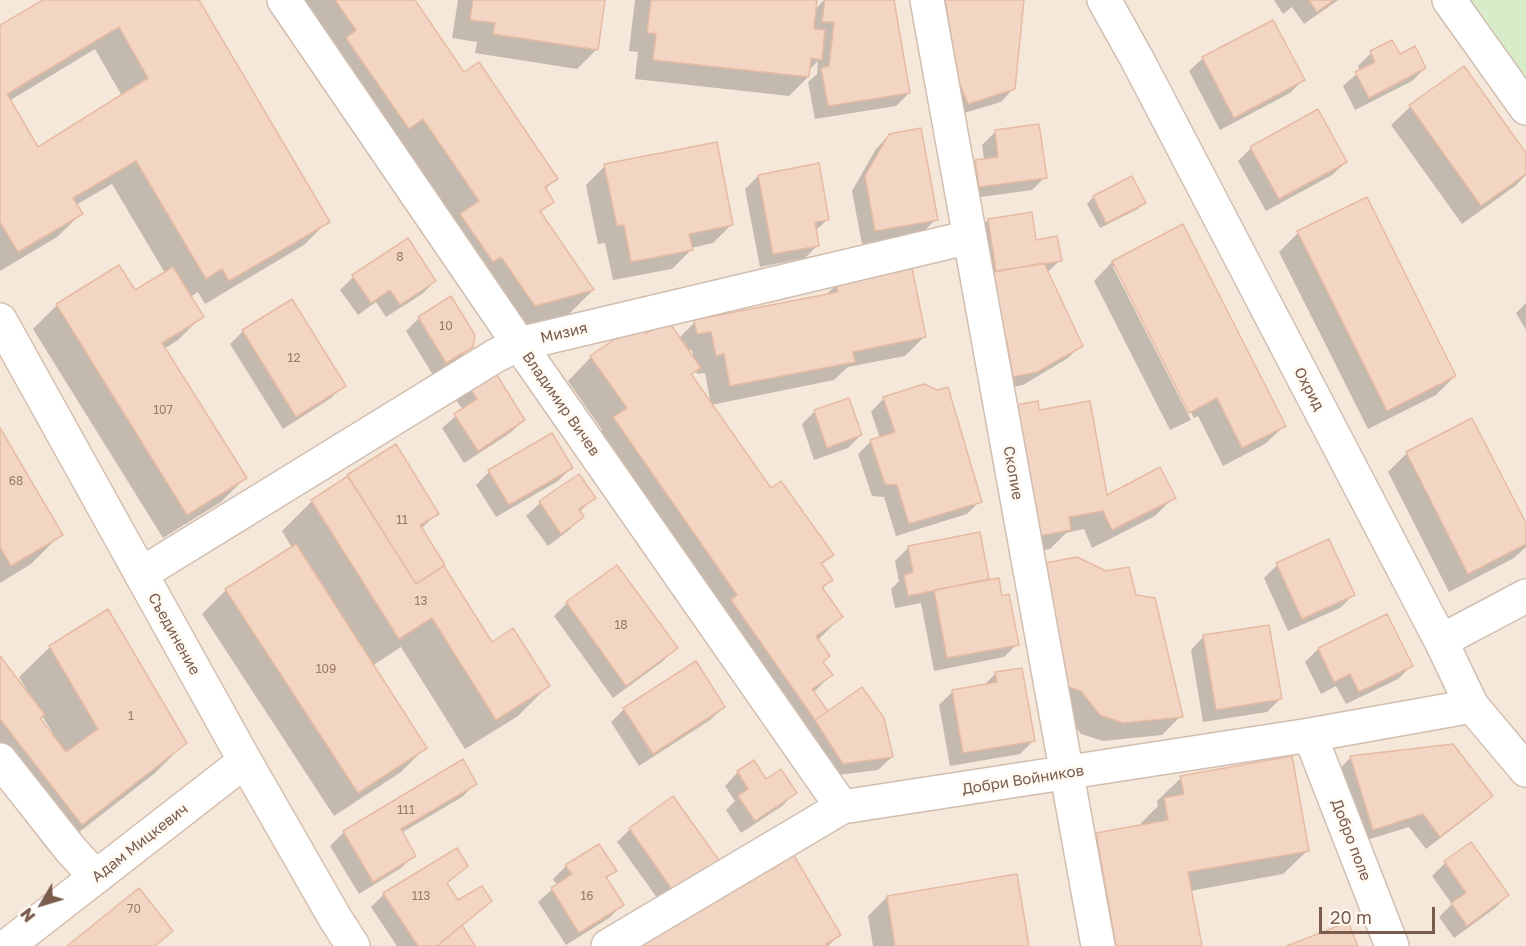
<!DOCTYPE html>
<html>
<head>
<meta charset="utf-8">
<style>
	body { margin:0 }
	#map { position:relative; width:1526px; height:946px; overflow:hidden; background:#fdf6ec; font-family:"Golos Text",sans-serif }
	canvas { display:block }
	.north { position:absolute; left:12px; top:874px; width:60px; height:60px; -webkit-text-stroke:4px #fffaf3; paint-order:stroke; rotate:232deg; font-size:16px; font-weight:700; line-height:24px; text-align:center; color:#7a5c4d }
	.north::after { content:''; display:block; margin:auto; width:21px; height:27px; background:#7a5c4d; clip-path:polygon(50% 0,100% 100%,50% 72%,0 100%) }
	.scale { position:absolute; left:1319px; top:907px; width:116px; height:27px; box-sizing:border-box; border:3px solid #7a5c4d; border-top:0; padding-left:8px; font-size:18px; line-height:21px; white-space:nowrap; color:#7a5c4d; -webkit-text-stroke:4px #fffaf3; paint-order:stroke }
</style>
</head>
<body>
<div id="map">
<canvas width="1526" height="946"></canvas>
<div class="north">N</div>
<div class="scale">20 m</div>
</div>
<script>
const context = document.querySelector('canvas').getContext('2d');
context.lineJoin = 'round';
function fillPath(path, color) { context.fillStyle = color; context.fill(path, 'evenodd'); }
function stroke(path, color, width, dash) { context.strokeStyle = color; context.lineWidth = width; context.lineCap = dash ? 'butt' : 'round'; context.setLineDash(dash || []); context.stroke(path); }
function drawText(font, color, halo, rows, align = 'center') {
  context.font = font + ' "Golos Text",sans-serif'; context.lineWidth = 6; context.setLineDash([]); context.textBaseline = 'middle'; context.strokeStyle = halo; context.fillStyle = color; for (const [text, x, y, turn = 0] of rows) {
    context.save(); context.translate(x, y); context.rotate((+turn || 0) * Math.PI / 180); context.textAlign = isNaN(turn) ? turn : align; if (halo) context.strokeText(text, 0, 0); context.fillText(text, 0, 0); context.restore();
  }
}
fillPath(new Path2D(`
	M 0,0 L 1526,0 L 1526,946 L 0,946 Z`), '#f5e8da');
fillPath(new Path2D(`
	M 1449,0 L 1526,0 L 1526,108 Z`), '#d8ecc9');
fillPath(new Path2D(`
	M 46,0 L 197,0 L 328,221 L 304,245 L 205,304 L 198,292 L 190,297 L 202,316 L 178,340 L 164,349 L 245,478 L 221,502 L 163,538 L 33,329 L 57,305 L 135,292 L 165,273 L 112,184 L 76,205 L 81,214 L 57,237 L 0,271 L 0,27 ZM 95,49 L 122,96 L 37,149 L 9,101 Z
	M 283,0 L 413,0 L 464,74 L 556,178 L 545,190 L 552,201 L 540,213 L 593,290 L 569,314 L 511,329 Z
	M 458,0 L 604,0 L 596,50 L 577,69 L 475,53 L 477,42 L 452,38 Z
	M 635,0 L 816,0 L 815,10 L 824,0 L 892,0 L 909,93 L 896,106 L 815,119 L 808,82 L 817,74 L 818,61 L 808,71 L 808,77 L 789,96 L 635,79 L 638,52 L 629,51 Z
	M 947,0 L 1022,0 L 1014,88 L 1001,102 L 954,116 L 932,14 Z
	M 1274,0 L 1338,0 L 1304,24 L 1292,7 L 1283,14 Z
	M 1272,22 L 1303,80 L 1290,93 L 1220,130 L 1189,71 L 1203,58 Z
	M 1371,53 L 1399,56 L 1425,68 L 1412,81 L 1355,110 L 1343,86 L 1360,71 L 1358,66 Z
	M 1463,68 L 1526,156 L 1526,175 L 1515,186 L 1462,224 L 1391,125 L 1410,107 Z
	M 995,132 L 1045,177 L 1032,190 L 966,199 L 962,174 L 976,161 L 984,160 L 982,145 Z
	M 889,135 L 936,219 L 923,232 L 862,244 L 852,191 L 876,149 Z
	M 1251,148 L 1346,162 L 1332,175 L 1266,211 L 1238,161 Z
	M 605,166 L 732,224 L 713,243 L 691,248 L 691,250 L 672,269 L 613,280 L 605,243 L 598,244 L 586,185 Z
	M 758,176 L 828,219 L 815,231 L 818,245 L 805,258 L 760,267 L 745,189 Z
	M 1132,178 L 1144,202 L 1138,209 L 1100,228 L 1087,204 L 1093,197 Z
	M 988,220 L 1035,242 L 1060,260 L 1047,273 L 1081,345 L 1068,358 L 1023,385 L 1000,389 L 975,234 Z
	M 1183,226 L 1284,426 L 1265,444 L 1223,466 L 1198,416 L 1194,418 L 1116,267 L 1113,267 L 1191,420 L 1170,430 L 1094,281 L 1112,262 Z
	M 1298,233 L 1455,376 L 1436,395 L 1368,429 L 1279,252 Z
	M 353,277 L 435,281 L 422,294 L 386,317 L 376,302 L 358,315 L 340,290 Z
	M 837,284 L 924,337 L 905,356 L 848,367 L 834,380 L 711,405 L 705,373 L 697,374 L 696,370 L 691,376 L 770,490 L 832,555 L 821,565 L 831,580 L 822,589 L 841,617 L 818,640 L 822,663 L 831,675 L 813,693 L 827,713 L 892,757 L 878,770 L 830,776 L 590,442 L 602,430 L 568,381 L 591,357 L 646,336 L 679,338 L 695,322 L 825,296 ZM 692,350 L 694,360 L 688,351 Z
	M 1526,303 L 1526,330 L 1516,313 Z
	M 419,318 L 471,346 L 458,360 L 433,375 L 406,331 Z
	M 243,331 L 344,385 L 331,398 L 283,429 L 230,344 Z
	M 470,387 L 524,420 L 510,433 L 464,463 L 442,428 L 463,410 L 456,400 Z
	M 884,398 L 980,501 L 967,514 L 896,536 L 884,497 L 872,496 L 858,454 L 871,441 L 880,438 L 871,412 Z
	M 815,411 L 861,435 L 848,448 L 814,460 L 802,424 Z
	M 1038,412 L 1106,497 L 1174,497 L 1155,516 L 1092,548 L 1084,529 L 1066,533 L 1050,549 L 1015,555 Z
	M 0,431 L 61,534 L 31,564 L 0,583 Z
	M 1407,453 L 1526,526 L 1526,547 L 1514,558 L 1449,592 L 1388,472 Z
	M 571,468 L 558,481 L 496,517 L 476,485 L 489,472 Z
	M 578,476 L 594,498 L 579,512 L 582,517 L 569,530 L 548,546 L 526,516 L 540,503 Z
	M 312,501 L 437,513 L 421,529 L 491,644 L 548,686 L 518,716 L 465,749 L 401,647 L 372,666 L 425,748 L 401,772 L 334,816 L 202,614 L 226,590 L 292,548 L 282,531 Z
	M 978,534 L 988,581 L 1001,597 L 1017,644 L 1004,657 L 934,671 L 921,603 L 895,608 L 891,589 L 899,581 L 895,561 L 908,548 Z
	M 1277,565 L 1353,595 L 1340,608 L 1288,631 L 1264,578 Z
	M 616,567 L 676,648 L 663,661 L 613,698 L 554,616 L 567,603 Z
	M 1135,596 L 1181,716 L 1162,735 L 1103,741 L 1081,734 L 1062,710 L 1047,704 Z
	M 108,611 L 185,743 L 155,773 L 51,854 L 0,788 L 0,658 L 26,693 L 28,692 L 19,677 L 50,647 ZM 42,716 L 52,732 L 50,733 L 39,719 Z
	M 1204,636 L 1280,699 L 1267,712 L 1203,722 L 1191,650 Z
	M 1318,649 L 1411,666 L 1398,679 L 1346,704 L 1336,686 L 1321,694 L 1305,662 Z
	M 695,663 L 724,707 L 710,720 L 639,766 L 611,722 L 624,709 Z
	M 995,674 L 1033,741 L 1020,754 L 950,766 L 939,705 L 952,692 L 983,686 Z
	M 1351,757 L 1491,796 L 1478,809 L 1426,849 L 1409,827 L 1360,842 L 1338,770 Z
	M 462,761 L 475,784 L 462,797 L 401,833 L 414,855 L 401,868 L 359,894 L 330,846 L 343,833 Z
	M 738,772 L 795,793 L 782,806 L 741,833 L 726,810 L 735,801 L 725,786 Z
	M 1181,778 L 1307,851 L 1283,874 L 1190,891 L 1200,946 L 1088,946 L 1073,858 L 1096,834 L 1141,826 L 1141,823 L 1158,806 L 1157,801 Z
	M 630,829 L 719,863 L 663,906 L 617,842 Z
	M 1471,844 L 1508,895 L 1495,908 L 1454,938 L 1439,917 L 1452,904 L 1432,876 L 1445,863 Z
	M 466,866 L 446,884 L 458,902 L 490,901 L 461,927 L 474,946 L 397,946 L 371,907 L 384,894 Z
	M 566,866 L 615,870 L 606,879 L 622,905 L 609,918 L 566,945 L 538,902 L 557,885 L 553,879 Z
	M 887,897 L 1027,946 L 873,946 L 868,916 Z
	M 839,935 L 828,946 L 639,946 Z`), '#0003');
const building = new Path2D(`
	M 43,0 L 199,0 L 330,222 L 229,281 L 222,269 L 206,279 L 136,161 L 73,198 L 83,214 L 18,252 L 0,222 L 0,25 ZM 119,27 L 148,78 L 38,147 L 7,94 Z
	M 335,0 L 415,0 L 464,72 L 479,62 L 558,179 L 545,187 L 554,202 L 540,211 L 594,290 L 535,306 L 501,257 L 493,262 L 460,214 L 479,201 L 423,119 L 409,129 L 346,38 L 356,30 Z
	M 473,0 L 605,0 L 598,50 L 493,34 L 495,23 L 470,20 Z
	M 651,0 L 817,0 L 814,29 L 825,30 L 822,60 L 811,58 L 809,77 L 653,60 L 656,34 L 647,33 Z
	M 825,0 L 894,0 L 910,93 L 828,106 L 821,68 L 829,66 L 834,22 L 822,22 Z
	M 945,0 L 1024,0 L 1015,89 L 968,104 L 959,82 Z
	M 1309,0 L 1334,0 L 1317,12 Z
	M 1273,20 L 1305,80 L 1234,118 L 1202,57 Z
	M 1392,40 L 1400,54 L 1415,46 L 1426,68 L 1369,98 L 1355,72 L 1375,62 L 1370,51 Z
	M 1464,66 L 1526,153 L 1526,174 L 1481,206 L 1409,105 Z
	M 1318,109 L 1347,162 L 1279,199 L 1250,147 Z
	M 1039,124 L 1047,178 L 979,187 L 975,160 L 998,157 L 995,130 Z
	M 921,128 L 938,220 L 875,231 L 865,176 L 889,134 Z
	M 717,142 L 733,225 L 689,234 L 693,250 L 631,262 L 624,225 L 617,226 L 604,164 Z
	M 819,163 L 829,220 L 815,222 L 819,246 L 773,254 L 758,175 Z
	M 1132,176 L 1146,203 L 1106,223 L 1093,196 Z
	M 1367,197 L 1456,376 L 1387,411 L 1297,231 Z
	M 1032,212 L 1036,240 L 1057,236 L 1062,261 L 996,271 L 988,219 Z
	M 1183,224 L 1286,426 L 1242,448 L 1217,398 L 1189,413 L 1112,261 Z
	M 408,238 L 436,281 L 400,305 L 390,290 L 371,303 L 352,275 Z
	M 1044,263 L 1083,346 L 1037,372 L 1013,377 L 1007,341 L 1001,342 L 989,273 Z
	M 119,265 L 135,290 L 173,267 L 204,317 L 162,343 L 247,478 L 187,515 L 56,304 Z
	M 912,268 L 926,337 L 853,352 L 855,362 L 730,386 L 724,354 L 716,356 L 711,332 L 697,334 L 694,320 L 838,292 L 836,283 Z
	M 451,296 L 475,335 L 473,347 L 446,363 L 418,317 Z
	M 292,299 L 346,386 L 296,417 L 242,330 Z
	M 667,319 L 701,368 L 691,374 L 771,488 L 781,481 L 834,555 L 821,563 L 833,580 L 822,587 L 843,617 L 816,636 L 830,656 L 823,662 L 833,675 L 812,689 L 828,711 L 815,720 L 731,600 L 737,595 L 613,417 L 627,408 L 590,356 L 638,323 L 646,334 Z
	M 493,369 L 525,420 L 478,451 L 454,414 L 477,399 L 469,386 Z
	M 924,384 L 937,390 L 948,387 L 982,502 L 909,524 L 897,485 L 885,484 L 870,440 L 895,432 L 883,397 Z
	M 849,398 L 862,435 L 827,448 L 814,410 Z
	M 1038,401 L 1039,410 L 1090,401 L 1107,495 L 1160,467 L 1176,498 L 1112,530 L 1103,511 L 1069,517 L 1071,530 L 1034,537 L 1010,406 Z
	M 1472,418 L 1526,523 L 1526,544 L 1468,574 L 1406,452 Z
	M 0,428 L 63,535 L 11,566 L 0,547 Z
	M 552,433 L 573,468 L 509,505 L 488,470 Z
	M 396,444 L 439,514 L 420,525 L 445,565 L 416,584 L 347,475 Z
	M 579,474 L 596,498 L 579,509 L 584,517 L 561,534 L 539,501 Z
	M 348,476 L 416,584 L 444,566 L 492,642 L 513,628 L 550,686 L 496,720 L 432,618 L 399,639 L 311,500 Z
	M 980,532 L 989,579 L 908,596 L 904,575 L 913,572 L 908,546 Z
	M 1329,539 L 1355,595 L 1302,619 L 1276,563 Z
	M 296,544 L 427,748 L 358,793 L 225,589 Z
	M 1077,557 L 1106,571 L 1129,567 L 1136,595 L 1155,598 L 1183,717 L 1123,723 L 1100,715 L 1081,691 L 1065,686 L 1040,564 Z
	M 617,565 L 678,648 L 626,686 L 566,602 Z
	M 999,578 L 1002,596 L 1009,594 L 1019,645 L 947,658 L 934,590 Z
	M 108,609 L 187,743 L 82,825 L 0,719 L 0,656 L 45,715 L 40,718 L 66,752 L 98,729 L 49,646 Z
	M 1387,614 L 1413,666 L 1359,692 L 1350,674 L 1334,682 L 1318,648 Z
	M 1269,625 L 1282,699 L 1216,710 L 1203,635 Z
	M 696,661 L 725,707 L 653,754 L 623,708 Z
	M 1022,668 L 1035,741 L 963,753 L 952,690 L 997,682 L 995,672 Z
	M 862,687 L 884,718 L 893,757 L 843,764 L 815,720 Z
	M 1453,744 L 1493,796 L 1440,837 L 1423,814 L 1373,830 L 1350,756 Z
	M 1292,756 L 1309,851 L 1188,872 L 1202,946 L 1116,946 L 1096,833 L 1168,820 L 1164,798 L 1184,794 L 1180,776 Z
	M 463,759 L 477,784 L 401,829 L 416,856 L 373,882 L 343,831 Z
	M 754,760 L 766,779 L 781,769 L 797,793 L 755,821 L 738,796 L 748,789 L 737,771 Z
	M 673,796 L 721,863 L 676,895 L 629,828 Z
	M 1471,842 L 1509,895 L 1467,926 L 1451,903 L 1466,893 L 1444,861 Z
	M 599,844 L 617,871 L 606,877 L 624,905 L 579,933 L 551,888 L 572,874 L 565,865 Z
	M 457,848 L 468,866 L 447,883 L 458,900 L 482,886 L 492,901 L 437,946 L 418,946 L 383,893 Z
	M 793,854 L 841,935 L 826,944 L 827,946 L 636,946 Z
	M 1017,874 L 1029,946 L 895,946 L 887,896 Z
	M 139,888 L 173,931 L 156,945 L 157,946 L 67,946 Z
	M 1348,922 L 1358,946 L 1287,946 Z
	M 462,925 L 475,946 L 437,946 Z`);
fillPath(building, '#f3d5c3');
stroke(building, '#e6bba3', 1.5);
const street = new Path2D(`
	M 284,0 L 519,344 L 842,807
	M 927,0 L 1098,946
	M 1104,0 L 1137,59 L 1441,641 L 1472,706 L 1526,770
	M 1449,0 L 1526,108
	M 141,574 L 495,356 L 519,344 L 970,237
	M 1441,641 L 1526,596
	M 1310,735 L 1392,946
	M 0,760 L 71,850 L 96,877
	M 608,946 L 842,807 L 1310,735 L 1472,706`);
const secondary = new Path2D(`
	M 0,320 L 245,761 L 335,918 L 353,946
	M 7,946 L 245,761`);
stroke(street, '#d1beb0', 36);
stroke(secondary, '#d6c0b0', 36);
stroke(street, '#fff', 33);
stroke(secondary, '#fff', 33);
drawText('12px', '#987a6a', null, [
	["8",400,257],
	["10",446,326],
	["12",294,358],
	["107",163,410],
	["68",16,481],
	["11",402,520],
	["13",421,601],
	["18",621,625],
	["109",326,669],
	["1",131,716],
	["111",406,810],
	["113",421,896],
	["16",587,896],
	["70",134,909]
]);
drawText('15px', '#7a5c4d', '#fffaf3', [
	["Мизия",564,333,-13],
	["Охрид",1309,389,62],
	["Владимир Вичев",561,404,55],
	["Скопие",1013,473,80],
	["Съединение",174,634,61],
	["Добри Войников",1023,780,-9],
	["Добро поле",1351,840,69],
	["Адам Мицкевич",140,843,-38]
]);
</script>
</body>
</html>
